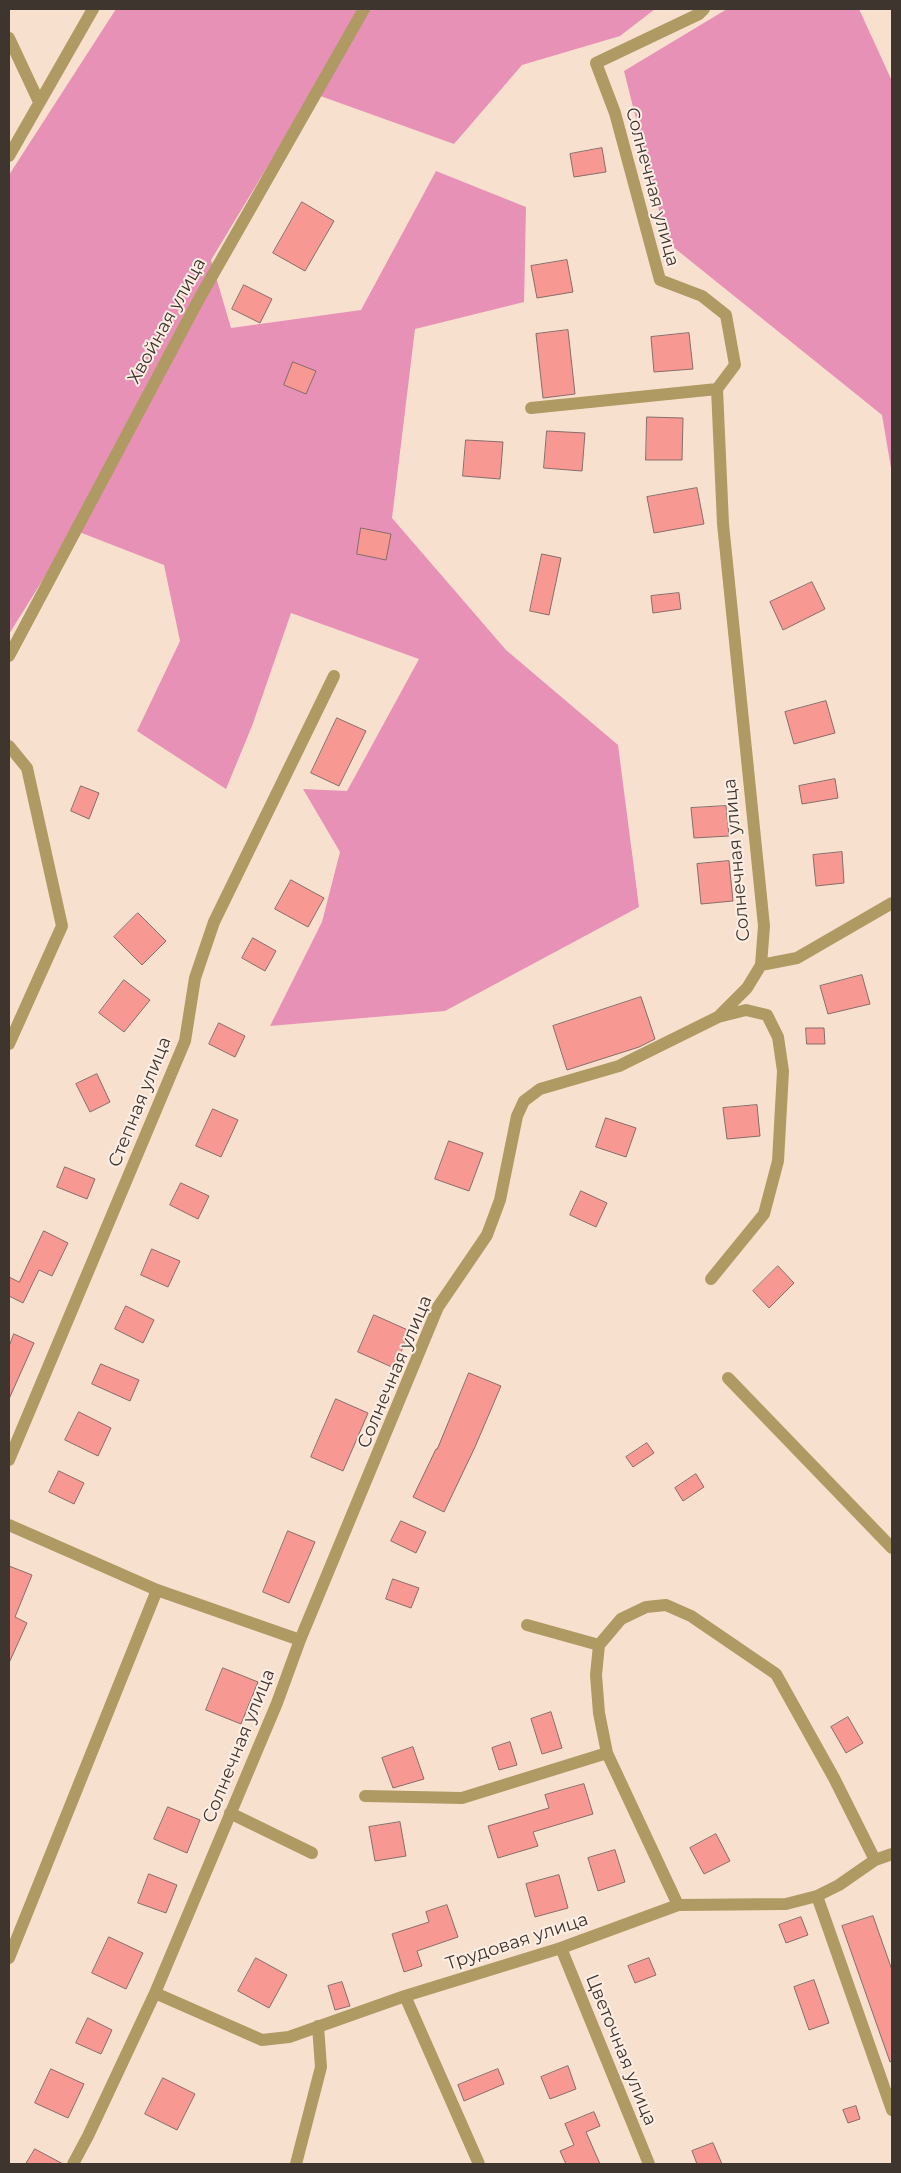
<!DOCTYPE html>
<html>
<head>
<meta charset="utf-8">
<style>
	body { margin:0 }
	#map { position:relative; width:901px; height:2173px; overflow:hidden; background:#f8e0cf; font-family:Montserrat,sans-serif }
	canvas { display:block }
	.frame { position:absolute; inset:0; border:10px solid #3f352f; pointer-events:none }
</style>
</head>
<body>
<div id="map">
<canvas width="901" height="2173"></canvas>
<div class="frame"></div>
</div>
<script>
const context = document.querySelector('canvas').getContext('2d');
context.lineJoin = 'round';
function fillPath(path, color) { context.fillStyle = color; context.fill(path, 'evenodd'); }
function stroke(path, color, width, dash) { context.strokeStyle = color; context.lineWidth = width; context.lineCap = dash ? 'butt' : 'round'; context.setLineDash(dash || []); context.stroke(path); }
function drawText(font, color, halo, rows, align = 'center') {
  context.font = font + ' Montserrat,sans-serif'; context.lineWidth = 4; context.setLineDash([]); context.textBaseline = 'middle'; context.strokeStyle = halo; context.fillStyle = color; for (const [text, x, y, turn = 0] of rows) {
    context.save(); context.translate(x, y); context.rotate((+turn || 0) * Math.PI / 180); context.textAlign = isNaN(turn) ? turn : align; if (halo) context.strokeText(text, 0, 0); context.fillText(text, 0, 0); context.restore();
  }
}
fillPath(new Path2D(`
	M 116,9 L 655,9 L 620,36 L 522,65 L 454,144 L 312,93 L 211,260 L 231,328 L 361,310 L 436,171 L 526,207 L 524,302 L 415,329 L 392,518 L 506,650 L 618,745 L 639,907 L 445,1011 L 270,1026 L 322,922 L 340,852 L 303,789 L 347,791 L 419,659 L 291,613 L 252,726 L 226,789 L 137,731 L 180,641 L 164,565 L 74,530 L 9,634 L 9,175 Z
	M 727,9 L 859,9 L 892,81 L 892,474 L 882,415 L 667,242 L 624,71 Z`), '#e791b7');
const building = new Path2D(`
	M 602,148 L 606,172 L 574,177 L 570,154 Z
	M 302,202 L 334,221 L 305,271 L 273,253 Z
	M 567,260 L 573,292 L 537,298 L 531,266 Z
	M 244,285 L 272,299 L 260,323 L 232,309 Z
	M 568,330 L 575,394 L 543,398 L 536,334 Z
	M 689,333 L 693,369 L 654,372 L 651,337 Z
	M 293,362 L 316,371 L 306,394 L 284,385 Z
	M 647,417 L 683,418 L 682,460 L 646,460 Z
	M 547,431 L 585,433 L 582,471 L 544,468 Z
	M 466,440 L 503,442 L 500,479 L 463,476 Z
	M 697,488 L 704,524 L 654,533 L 647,497 Z
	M 361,528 L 391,534 L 386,560 L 357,554 Z
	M 542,554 L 561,558 L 549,615 L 530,611 Z
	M 812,582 L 825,609 L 783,630 L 770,602 Z
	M 679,593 L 681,609 L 653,613 L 651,596 Z
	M 826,701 L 835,733 L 794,744 L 785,712 Z
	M 337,718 L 366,731 L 339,786 L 311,773 Z
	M 835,779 L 838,798 L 802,804 L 799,786 Z
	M 81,786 L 99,793 L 89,819 L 71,811 Z
	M 726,806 L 729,836 L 694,838 L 691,808 Z
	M 842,852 L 844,883 L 816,886 L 813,855 Z
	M 729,861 L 733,901 L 701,904 L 697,864 Z
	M 291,880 L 324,898 L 308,927 L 275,909 Z
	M 138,913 L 166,941 L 142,965 L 114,937 Z
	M 253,938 L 276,951 L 265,971 L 242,958 Z
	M 862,975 L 870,1004 L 828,1014 L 820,986 Z
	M 124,980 L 150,1000 L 124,1032 L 99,1013 Z
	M 641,997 L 655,1039 L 639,1047 L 567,1070 L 553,1026 Z
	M 219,1023 L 245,1036 L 235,1057 L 209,1044 Z
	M 806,1028 L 824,1028 L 825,1044 L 807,1044 Z
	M 97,1074 L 110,1102 L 90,1112 L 76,1084 Z
	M 757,1105 L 760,1136 L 727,1139 L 723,1108 Z
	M 213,1109 L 238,1120 L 221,1157 L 196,1146 Z
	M 606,1118 L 636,1128 L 626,1157 L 596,1147 Z
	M 449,1141 L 483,1153 L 469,1191 L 435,1179 Z
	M 65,1167 L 95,1179 L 87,1199 L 57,1187 Z
	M 181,1183 L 209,1196 L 198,1219 L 170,1205 Z
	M 581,1191 L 607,1203 L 596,1227 L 570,1215 Z
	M 44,1231 L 68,1243 L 52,1276 L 39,1270 L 23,1303 L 9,1296 L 9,1277 L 19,1282 Z
	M 152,1249 L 180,1261 L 168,1287 L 141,1275 Z
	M 778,1266 L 794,1283 L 769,1308 L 753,1291 Z
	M 126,1306 L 154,1320 L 143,1343 L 115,1329 Z
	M 374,1315 L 410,1331 L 394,1368 L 358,1352 Z
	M 14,1334 L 34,1343 L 9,1399 L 9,1347 Z
	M 101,1364 L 139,1380 L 130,1401 L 92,1384 Z
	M 469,1373 L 501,1386 L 475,1447 L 444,1512 L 413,1497 L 436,1449 L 437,1449 Z
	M 336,1399 L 368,1413 L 343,1471 L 311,1457 Z
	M 79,1412 L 111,1428 L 98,1456 L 65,1440 Z
	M 647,1443 L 654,1453 L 633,1467 L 626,1457 Z
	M 59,1471 L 84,1483 L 74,1504 L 49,1492 Z
	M 696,1474 L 704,1487 L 683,1501 L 675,1488 Z
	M 401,1521 L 426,1532 L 416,1553 L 391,1541 Z
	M 288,1531 L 315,1542 L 289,1603 L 263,1592 Z
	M 9,1566 L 32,1575 L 15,1617 L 27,1623 L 9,1663 Z
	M 393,1579 L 419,1588 L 411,1608 L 386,1599 Z
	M 223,1668 L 258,1682 L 241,1724 L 206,1710 Z
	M 551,1712 L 562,1748 L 542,1754 L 531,1719 Z
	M 848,1717 L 863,1743 L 846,1753 L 831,1727 Z
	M 510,1742 L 517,1765 L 499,1770 L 492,1748 Z
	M 413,1747 L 424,1779 L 393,1788 L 382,1758 Z
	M 584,1784 L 593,1814 L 533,1832 L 538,1846 L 498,1858 L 488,1826 L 549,1808 L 545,1795 Z
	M 168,1807 L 200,1820 L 187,1853 L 154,1839 Z
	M 400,1822 L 406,1856 L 375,1861 L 369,1827 Z
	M 716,1834 L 730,1861 L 704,1874 L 690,1848 Z
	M 615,1850 L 625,1882 L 598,1891 L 588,1858 Z
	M 149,1874 L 177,1885 L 166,1913 L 138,1903 Z
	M 559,1875 L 568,1908 L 535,1917 L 526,1884 Z
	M 447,1905 L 458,1937 L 417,1951 L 422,1966 L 404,1972 L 392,1934 L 429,1922 L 426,1912 Z
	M 873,1916 L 892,1970 L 892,2061 L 890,2062 L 842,1926 Z
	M 801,1917 L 808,1935 L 786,1943 L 779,1925 Z
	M 109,1937 L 143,1953 L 126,1989 L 92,1973 Z
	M 256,1958 L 287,1975 L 269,2008 L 238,1991 Z
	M 649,1958 L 656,1975 L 635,1983 L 628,1966 Z
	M 814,1980 L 829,2023 L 809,2030 L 794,1987 Z
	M 342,1982 L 350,2006 L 335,2010 L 328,1986 Z
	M 88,2018 L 112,2030 L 101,2054 L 76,2043 Z
	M 568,2066 L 576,2089 L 550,2099 L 541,2077 Z
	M 51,2069 L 84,2084 L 68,2118 L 35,2103 Z
	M 498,2069 L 504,2084 L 464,2101 L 458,2085 Z
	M 163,2078 L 195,2094 L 177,2130 L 145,2114 Z
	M 856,2106 L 860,2119 L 848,2123 L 843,2110 Z
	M 594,2112 L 600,2126 L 586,2132 L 600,2164 L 566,2164 L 560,2151 L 574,2145 L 565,2124 Z
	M 713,2143 L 722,2164 L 697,2164 L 692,2151 Z
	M 35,2149 L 63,2164 L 26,2164 Z`);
fillPath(building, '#f79992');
stroke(building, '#876c69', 1);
stroke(new Path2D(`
	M 9,38 L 39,102
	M 9,156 L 93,9
	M 531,408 L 717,389
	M 9,656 L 199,299 L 364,9
	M 9,746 L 27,768 L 62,926 L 9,1044
	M 761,965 L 797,958 L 892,903
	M 711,1279 L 764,1214 L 778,1161 L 783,1071 L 778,1037 L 767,1015 L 746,1010 L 718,1017
	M 728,1378 L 892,1548
	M 9,1460 L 185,1041 L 195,978 L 214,922 L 334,676
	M 9,1525 L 157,1590 L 300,1640
	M 527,1625 L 599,1645
	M 365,1796 L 462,1798 L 607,1753
	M 230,1813 L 312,1853
	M 817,1896 L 892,2110
	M 678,1905 L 607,1753 L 599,1713 L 596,1675 L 599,1645 L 621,1619 L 646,1607 L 666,1605 L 691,1616 L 776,1674 L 834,1778 L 875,1860
	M 561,1948 L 649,2164
	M 9,1958 L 157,1590
	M 155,1993 L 262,2040 L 289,2037 L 405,1996 L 561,1948 L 678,1905 L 786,1904 L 817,1896 L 839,1885 L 875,1860 L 892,1854
	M 405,1996 L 479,2164
	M 73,2164 L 88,2136 L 155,1993 L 277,1703 L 300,1640 L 438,1307 L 487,1235 L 500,1200 L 517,1116 L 524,1101 L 540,1089 L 619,1066 L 718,1017 L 747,988 L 761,965 L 764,926 L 723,524 L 717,389 L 735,365 L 726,315 L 702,296 L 660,280 L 615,113 L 596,63 L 699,14 L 704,9
	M 296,2164 L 321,2067 L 318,2026`), '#af9a63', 12);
drawText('18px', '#3f352f', '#feefe5', [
	["Солнечная улица",652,187,75],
	["Хвойная улица",167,321,-61],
	["Солнечная улица",737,860,-95],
	["Степная улица",140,1102,-68],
	["Солнечная улица",395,1372,-67],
	["Солнечная улица",239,1746,-68],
	["Трудовая улица",517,1942,-18],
	["Цветочная улица",621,2050,68]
]);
</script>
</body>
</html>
